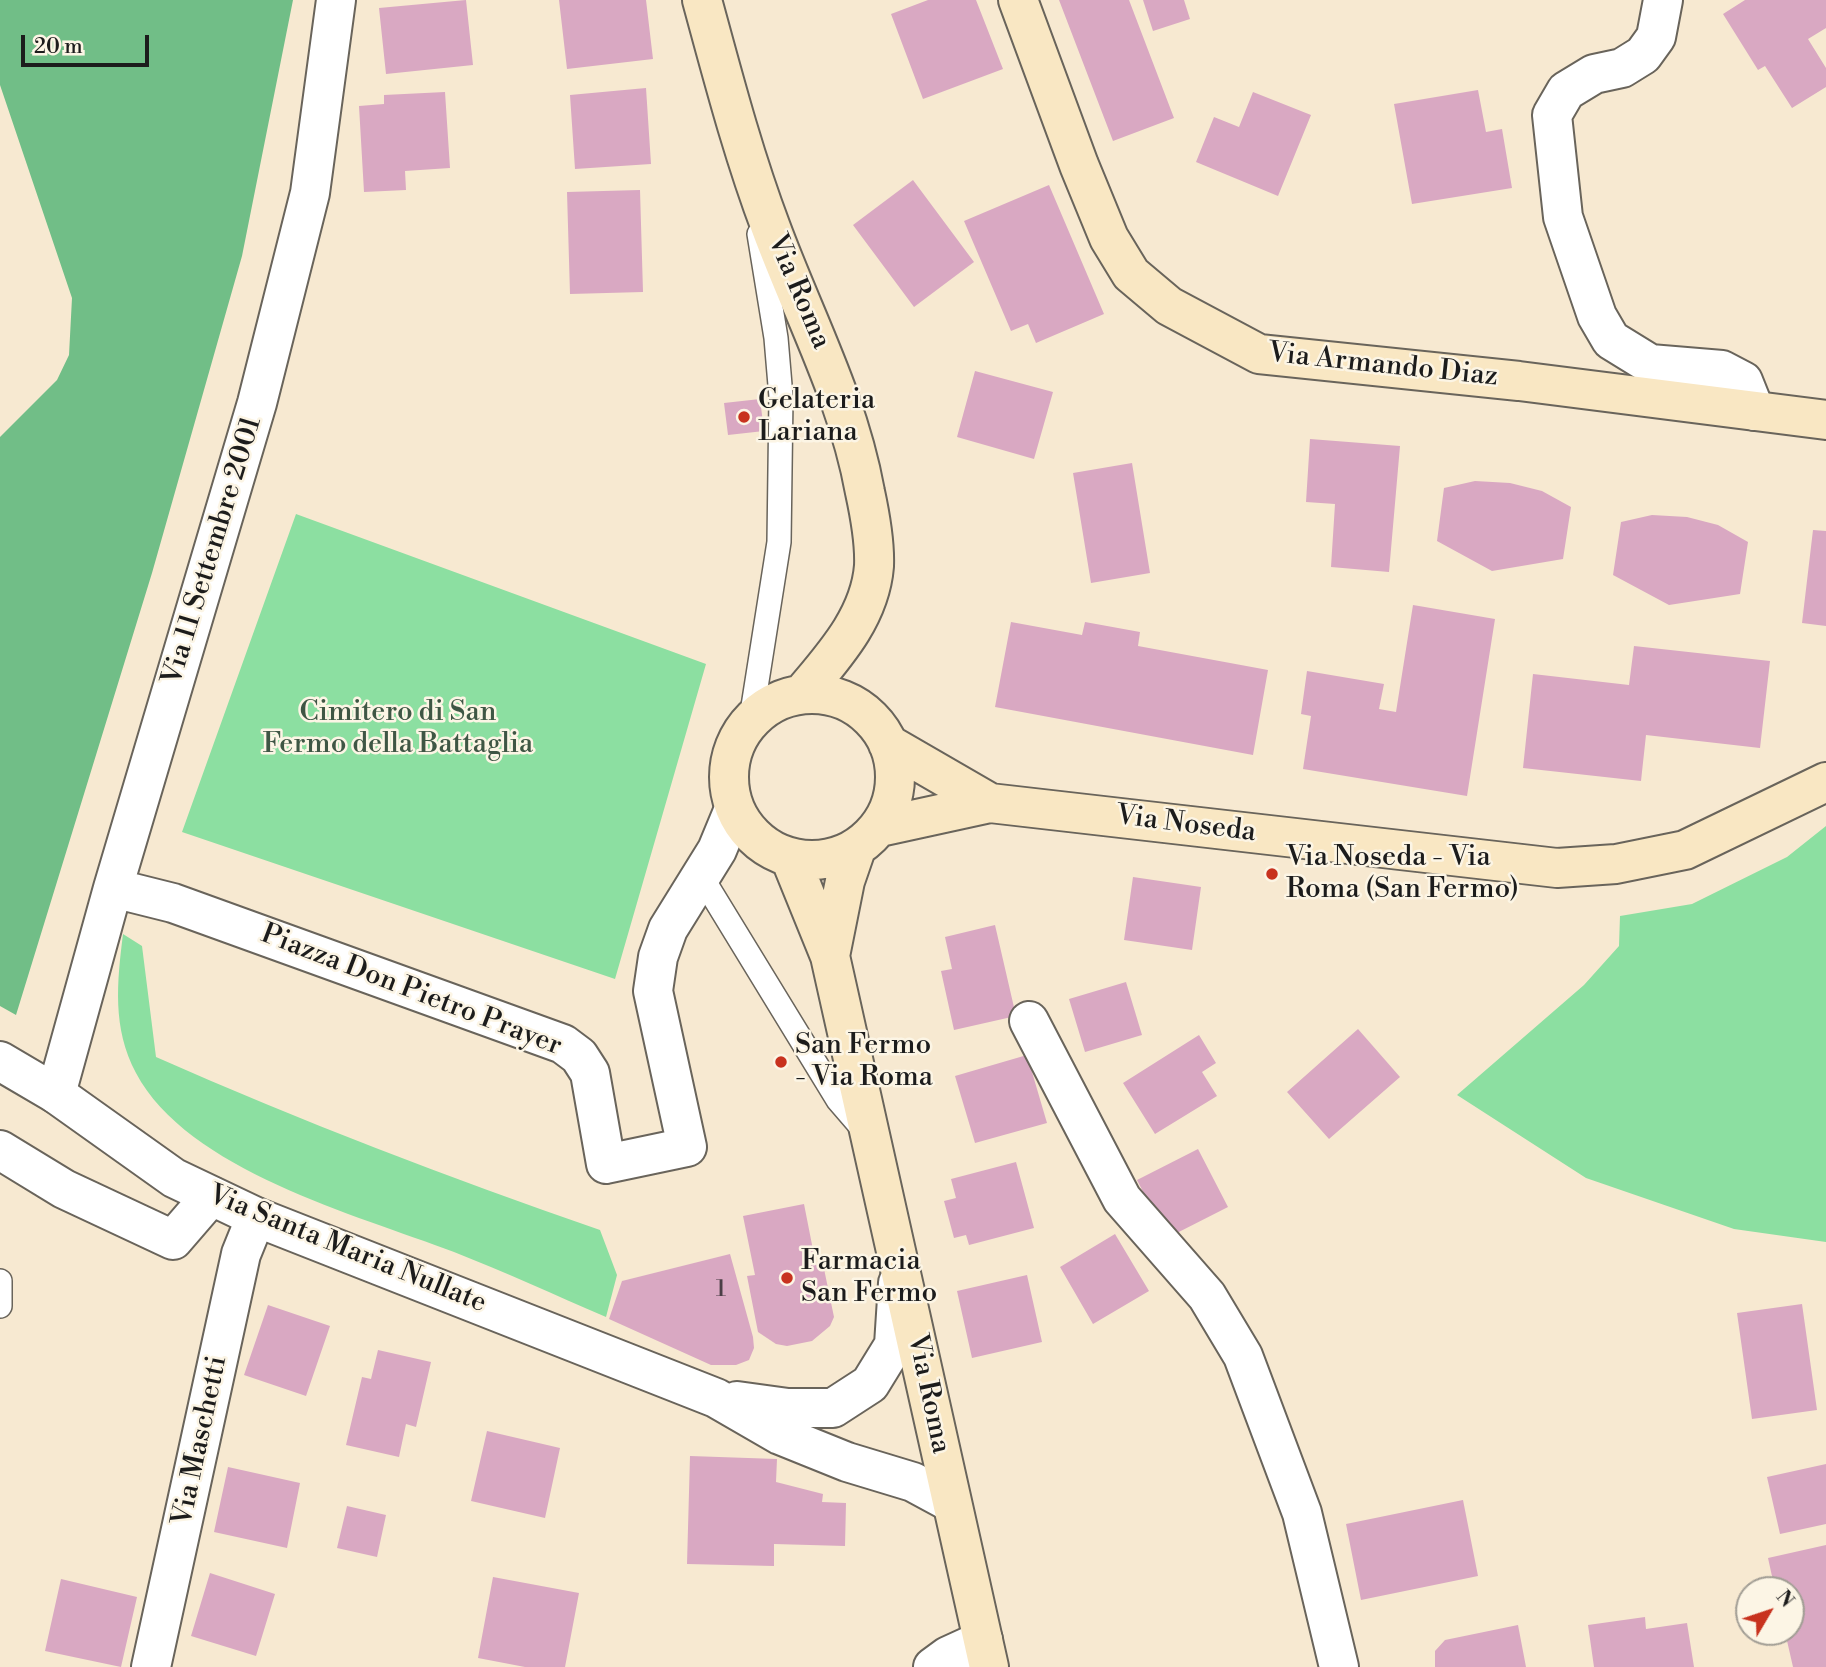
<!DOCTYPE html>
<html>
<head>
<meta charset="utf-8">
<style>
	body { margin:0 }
	#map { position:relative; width:1826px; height:1667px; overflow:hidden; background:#f7e9d1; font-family:"Libre Bodoni",serif }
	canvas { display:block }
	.north { position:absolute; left:1735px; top:1576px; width:70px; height:70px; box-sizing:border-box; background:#fcf5e5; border:2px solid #a29e95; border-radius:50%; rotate:51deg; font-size:19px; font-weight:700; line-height:28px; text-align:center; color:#1c1c1c }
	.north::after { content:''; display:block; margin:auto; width:24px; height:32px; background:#c8321e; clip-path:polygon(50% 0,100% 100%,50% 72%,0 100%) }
	.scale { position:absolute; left:21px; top:35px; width:128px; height:32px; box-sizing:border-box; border:4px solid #1c1c1c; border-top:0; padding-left:9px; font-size:21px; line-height:24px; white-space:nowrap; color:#1c1c1c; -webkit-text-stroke:5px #fcf5e5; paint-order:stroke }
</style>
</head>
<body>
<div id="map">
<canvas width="1826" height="1667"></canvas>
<div class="north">N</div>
<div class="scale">20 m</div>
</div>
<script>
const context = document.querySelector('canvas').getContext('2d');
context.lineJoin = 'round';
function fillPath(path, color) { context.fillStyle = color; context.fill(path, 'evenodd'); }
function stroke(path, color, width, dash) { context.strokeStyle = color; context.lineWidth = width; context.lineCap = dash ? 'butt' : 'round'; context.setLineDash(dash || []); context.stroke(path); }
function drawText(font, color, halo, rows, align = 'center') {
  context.font = font + ' "Libre Bodoni",serif'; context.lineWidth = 5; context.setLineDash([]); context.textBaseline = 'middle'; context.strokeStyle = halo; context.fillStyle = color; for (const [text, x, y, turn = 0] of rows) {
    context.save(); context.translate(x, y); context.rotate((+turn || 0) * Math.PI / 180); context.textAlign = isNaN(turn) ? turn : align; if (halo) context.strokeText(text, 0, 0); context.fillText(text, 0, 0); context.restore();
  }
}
fillPath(new Path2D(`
	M 296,514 L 706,664 L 615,979 L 182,832 Z
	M 1826,826 L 1826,1242 L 1734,1229 L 1586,1178 L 1457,1095 L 1584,985 L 1619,946 L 1620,916 L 1692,904 L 1787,857 Z
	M 123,934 L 142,946 L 156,1057 C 301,1121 449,1178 600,1230 L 617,1275 L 606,1317 C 555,1295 505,1272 454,1252 C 357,1215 187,1170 136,1073 C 112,1028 117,982 123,934 Z`), '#8cdfa1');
fillPath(new Path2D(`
	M 0,0 L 293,0 L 242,256 L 152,573 L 16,1015 L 0,1006 L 0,437 L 57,380 L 69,355 L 72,298 L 0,85 Z`), '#71be87');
fillPath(new Path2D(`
	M 466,0 L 473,65 L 386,74 L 379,8 Z
	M 559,0 L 646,0 L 653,59 L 567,69 Z
	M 928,0 L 976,0 L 1003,69 L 923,99 L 891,14 Z
	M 1059,0 L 1129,0 L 1174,118 L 1113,141 Z
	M 1143,0 L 1184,0 L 1190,19 L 1153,31 Z
	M 1745,0 L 1826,0 L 1826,28 L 1808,39 L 1826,68 L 1826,87 L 1792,108 L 1765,66 L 1758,70 L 1723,14 Z
	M 646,88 L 651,164 L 575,169 L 570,95 Z
	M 1478,90 L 1486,132 L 1502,129 L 1512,188 L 1412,204 L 1394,104 Z
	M 445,92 L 450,168 L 405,171 L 406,190 L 364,192 L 359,106 L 384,104 L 384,95 Z
	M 1253,92 L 1311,115 L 1278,196 L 1196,162 L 1214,117 L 1239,127 Z
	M 913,180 L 974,262 L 914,307 L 853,225 Z
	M 1049,185 L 1104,314 L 1036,343 L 1028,324 L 1011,331 L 964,221 Z
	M 640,190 L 643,292 L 570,294 L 567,192 Z
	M 975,371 L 1053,392 L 1034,459 L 957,437 Z
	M 760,399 L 764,431 L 728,435 L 724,403 Z
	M 1310,439 L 1400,446 L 1389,572 L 1331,567 L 1335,504 L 1306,502 Z
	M 1132,463 L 1150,573 L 1091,583 L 1073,473 Z
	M 1475,481 L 1510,483 L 1542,491 L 1571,507 L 1563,559 L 1492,571 L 1437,541 L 1444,488 Z
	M 1652,515 L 1687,517 L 1718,525 L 1748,542 L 1740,594 L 1669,605 L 1613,575 L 1621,522 Z
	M 1813,530 L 1826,531 L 1826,626 L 1802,623 Z
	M 1413,605 L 1495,619 L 1467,796 L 1303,769 L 1311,716 L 1301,714 L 1307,671 L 1384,684 L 1379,709 L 1396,712 Z
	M 1011,622 L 1082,635 L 1085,622 L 1140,632 L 1138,646 L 1268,670 L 1253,755 L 995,707 Z
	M 1634,646 L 1770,661 L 1760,748 L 1646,735 L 1641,781 L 1523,768 L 1533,674 L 1629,685 Z
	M 1133,877 L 1201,887 L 1192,950 L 1124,940 Z
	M 995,925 L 1016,1016 L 954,1030 L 941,971 L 952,969 L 945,937 Z
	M 1126,982 L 1142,1035 L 1085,1052 L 1069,999 Z
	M 1358,1029 L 1400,1077 L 1329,1139 L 1287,1092 Z
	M 1199,1035 L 1216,1063 L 1202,1072 L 1217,1096 L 1155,1134 L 1123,1083 Z
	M 1027,1055 L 1047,1123 L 975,1143 L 955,1076 Z
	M 1198,1149 L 1228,1207 L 1167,1238 L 1137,1180 Z
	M 1016,1162 L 1034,1228 L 969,1245 L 966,1235 L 954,1238 L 944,1201 L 956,1198 L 951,1179 Z
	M 804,1204 L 816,1265 L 823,1264 L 834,1317 L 830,1326 L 812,1341 L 787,1346 L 776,1344 L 758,1332 L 747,1276 L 755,1275 L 743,1216 Z
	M 1115,1234 L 1149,1291 L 1093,1324 L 1060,1267 Z
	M 730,1254 L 753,1337 L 754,1348 L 749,1360 L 736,1365 L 711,1365 L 609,1319 L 622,1281 Z
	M 1027,1275 L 1042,1342 L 972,1358 L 957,1291 Z
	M 1802,1304 L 1817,1410 L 1752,1419 L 1737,1313 Z
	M 268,1305 L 330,1326 L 306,1396 L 244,1375 Z
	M 378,1350 L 431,1362 L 416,1427 L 406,1424 L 399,1457 L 346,1445 L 362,1377 L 371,1379 Z
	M 487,1431 L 560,1448 L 545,1518 L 471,1501 Z
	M 690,1456 L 777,1459 L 776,1482 L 823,1494 L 822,1502 L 846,1503 L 845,1546 L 774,1544 L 774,1566 L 687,1564 Z
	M 1826,1464 L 1826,1524 L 1780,1534 L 1767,1477 Z
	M 228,1467 L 300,1483 L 287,1548 L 214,1532 Z
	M 1463,1500 L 1478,1576 L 1361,1600 L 1346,1524 Z
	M 347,1506 L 386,1515 L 377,1557 L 337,1548 Z
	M 1826,1545 L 1826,1667 L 1793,1667 L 1785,1632 L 1791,1632 L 1791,1590 L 1775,1590 L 1768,1558 Z
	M 210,1573 L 275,1594 L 256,1656 L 191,1636 Z
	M 493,1577 L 579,1593 L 565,1667 L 525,1667 L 478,1658 Z
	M 61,1579 L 137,1597 L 121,1667 L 45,1651 Z
	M 1645,1617 L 1646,1629 L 1687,1623 L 1694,1667 L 1594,1667 L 1588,1625 Z
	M 1518,1625 L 1526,1667 L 1435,1667 L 1435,1651 L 1445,1640 Z`), '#d9a8c2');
const service = new Path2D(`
	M 751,719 L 779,542 L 781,397 L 776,338 L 759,234
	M 701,876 L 838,1100 L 863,1129
	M 0,1281 L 0,1306`);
const minor = new Path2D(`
	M 1663,0 L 1656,37 L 1643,55 L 1622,68 L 1594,74 L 1566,91 L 1552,115 L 1563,217 L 1597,316 L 1611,340 L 1650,364 L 1722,370 L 1743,381 L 1755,411
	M 113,888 L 173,903 L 563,1044 L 579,1056 L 590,1073 L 606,1164 L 687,1147 L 653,991 L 658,957 L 668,929 L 717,850 L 734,809
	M 1029,1021 L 1122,1199 L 1207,1296 L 1243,1356 L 1302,1513 L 1339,1667
	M 56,1094 L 113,888 L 257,403 L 310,193 L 336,0
	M 0,1150 L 64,1189 L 173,1240 L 211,1196
	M 151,1667 L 241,1254 L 256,1217
	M 933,1667 L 948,1656 L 983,1640`);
const tertiary = new Path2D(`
	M 0,1061 L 56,1094 L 174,1178 L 256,1217 L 716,1398 L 780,1435 L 847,1462 L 913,1482 L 950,1502
	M 737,1401 L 788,1408 L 833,1408 L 870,1384 L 894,1345 L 898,1283`);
const secondary = new Path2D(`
	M 702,0 C 723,77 743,154 771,228 C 804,317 848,398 865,492 C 870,515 875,542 874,566 C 870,617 834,656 803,693
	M 1018,0 L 1079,165 L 1109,238 L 1131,274 L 1169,306 L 1259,354 L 1519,381 L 1826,420
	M729 777a83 83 0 1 1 166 0a83 83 0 1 1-166 0Z
	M 888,744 L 990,803
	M 880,827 L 990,803 L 1557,868 L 1616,864 L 1685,850 L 1826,782
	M 791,860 L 830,956 L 989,1667
	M 830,956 L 845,881 L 856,849`);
stroke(service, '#69645b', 26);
stroke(minor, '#69645b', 42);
stroke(tertiary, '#69645b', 42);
stroke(secondary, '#69645b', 42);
stroke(service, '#fff', 23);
stroke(minor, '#fff', 38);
stroke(tertiary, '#fff', 38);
stroke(secondary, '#f9e7c3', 38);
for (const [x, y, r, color] of [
	[744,417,7,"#c8321e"],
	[1272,874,7,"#c8321e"],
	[781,1062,7,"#c8321e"],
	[787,1278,7,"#c8321e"]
]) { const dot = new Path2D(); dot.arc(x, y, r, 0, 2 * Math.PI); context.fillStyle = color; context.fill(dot); stroke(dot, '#fcf5e5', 2.5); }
drawText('24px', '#4b3f46', null, [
	["1",721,1290]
]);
drawText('28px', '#1c1c1c', '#fcf5e5', [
	["Via Roma",798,292,67],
	["Via Armando Diaz",1383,366,6],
	["Via 11 Settembre 2001",213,551,-73],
	["Via Noseda",1186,825,7],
	["Piazza Don Pietro Prayer",411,991,21],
	["Via Santa Maria Nullate",347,1250,22],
	["Via Roma",928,1394,78],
	["Via Maschetti",201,1441,-78]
]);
drawText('28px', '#1c1c1c', '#fcf5e5', [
	["Gelateria",758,401],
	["Lariana",758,433],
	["Via Noseda - Via",1286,858],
	["Roma (San Fermo)",1286,890],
	["San Fermo",795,1046],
	["- Via Roma",795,1078],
	["Farmacia",801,1262],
	["San Fermo",801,1294]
], 'left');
drawText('28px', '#3e5644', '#fcf5e5', [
	["Cimitero di San",398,713],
	["Fermo della Battaglia",398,745]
]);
</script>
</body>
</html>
